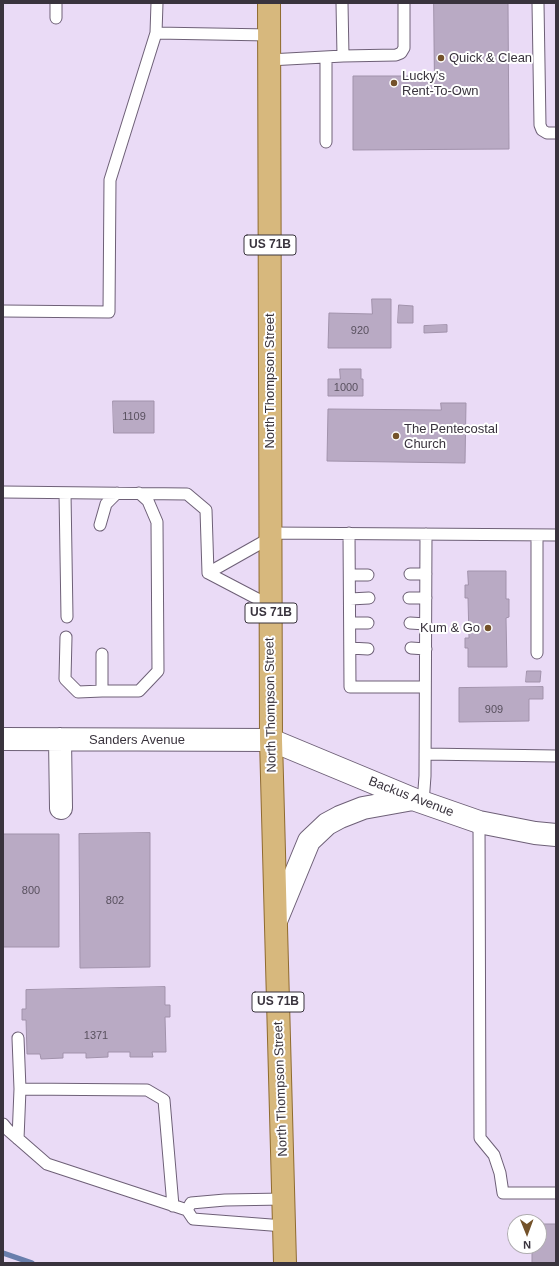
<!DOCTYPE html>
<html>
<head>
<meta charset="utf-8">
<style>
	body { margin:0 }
	#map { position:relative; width:559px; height:1266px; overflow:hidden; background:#eadbf6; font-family:Helvetica,sans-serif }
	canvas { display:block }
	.frame { position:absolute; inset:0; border:4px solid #39333d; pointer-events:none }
	.north { position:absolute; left:507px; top:1214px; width:40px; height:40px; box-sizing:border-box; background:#fff; border:1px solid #b0adb1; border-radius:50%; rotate:179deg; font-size:11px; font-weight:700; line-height:16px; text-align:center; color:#39333d }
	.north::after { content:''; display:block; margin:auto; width:14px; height:18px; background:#74522a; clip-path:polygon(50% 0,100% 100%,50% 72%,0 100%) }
</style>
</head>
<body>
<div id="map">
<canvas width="559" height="1266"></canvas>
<div class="frame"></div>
<div class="north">N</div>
</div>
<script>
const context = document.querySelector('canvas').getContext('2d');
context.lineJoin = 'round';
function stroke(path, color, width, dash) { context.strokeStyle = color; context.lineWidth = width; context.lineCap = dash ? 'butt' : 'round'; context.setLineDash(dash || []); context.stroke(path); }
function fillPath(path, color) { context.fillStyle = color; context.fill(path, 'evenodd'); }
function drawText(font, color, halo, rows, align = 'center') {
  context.font = font + ' Helvetica,sans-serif'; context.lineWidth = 4; context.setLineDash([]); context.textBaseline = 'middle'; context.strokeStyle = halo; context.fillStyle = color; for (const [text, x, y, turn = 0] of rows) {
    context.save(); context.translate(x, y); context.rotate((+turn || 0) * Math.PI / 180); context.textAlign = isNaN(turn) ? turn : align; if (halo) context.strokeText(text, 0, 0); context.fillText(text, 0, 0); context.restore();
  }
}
stroke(new Path2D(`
	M 3,1253 L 32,1263`), '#697eac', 5.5);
const building = new Path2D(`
	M 434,3 L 508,3 L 509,149 L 353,150 L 353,76 L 434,76 Z
	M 372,299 L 391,299 L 391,348 L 328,348 L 329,313 L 372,314 Z
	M 399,305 L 413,306 L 413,323 L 398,323 Z
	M 447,325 L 447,332 L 424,333 L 424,326 Z
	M 340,369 L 361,369 L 361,379 L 363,379 L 363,396 L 328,396 L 328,379 L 340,379 Z
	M 113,401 L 154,401 L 154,433 L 114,433 Z
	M 441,403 L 466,403 L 465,463 L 327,461 L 328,409 L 441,410 Z
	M 468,571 L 506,571 L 506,599 L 509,599 L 509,617 L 506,618 L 507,667 L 468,667 L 468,648 L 465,648 L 465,638 L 469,638 L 468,598 L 465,598 L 465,585 L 468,585 Z
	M 527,671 L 541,671 L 540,682 L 526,682 Z
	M 543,687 L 543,699 L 529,699 L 529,721 L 459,722 L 459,688 Z
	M 150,833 L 150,967 L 80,968 L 79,834 Z
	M 3,834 L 59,834 L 59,947 L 3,947 Z
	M 165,987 L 165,1005 L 170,1005 L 170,1017 L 165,1017 L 166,1052 L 152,1052 L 153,1057 L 130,1057 L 130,1052 L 108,1052 L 108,1057 L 86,1058 L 86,1053 L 63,1053 L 63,1058 L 41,1059 L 40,1054 L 27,1054 L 26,1020 L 22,1020 L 22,1009 L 26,1009 L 26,990 Z
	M 539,1224 L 556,1224 L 556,1263 L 532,1263 L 532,1246 L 539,1246 Z`);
fillPath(building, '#b9aac4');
stroke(building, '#a192ab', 1);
const lane = new Path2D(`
	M 56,3 L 56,18
	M 157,3 L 156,33 L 269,35
	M 342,3 L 343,56
	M 538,3 L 540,125 L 542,130 L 547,133 L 556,133
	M 269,60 L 343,56 L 396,55 L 401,53 L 404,48 L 404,3
	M 326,142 L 326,57
	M 3,311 L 109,312 L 110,180 L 156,33
	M 3,492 L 187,494 L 206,510 L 208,573
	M 65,493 L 67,617
	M 100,525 L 106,504 L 117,493
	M 270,533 L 556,535
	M 349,533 L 350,687 L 425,687
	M 537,535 L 537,653
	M 208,573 L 270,538
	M 208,573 L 271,606
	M 410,574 L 426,574
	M 350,575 L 368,575
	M 409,598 L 426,598
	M 350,599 L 369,598
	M 350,623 L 368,623
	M 410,623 L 426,624
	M 66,637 L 65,679 L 78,692 L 102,691 L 102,654
	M 350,648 L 368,649
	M 411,648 L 426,649
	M 102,691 L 139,691 L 158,671 L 157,522 L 148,501 L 139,493
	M 425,754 L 556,756
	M 423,803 L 425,776 L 426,534
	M 479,822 L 480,1138 L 494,1155 L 500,1173 L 503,1193 L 556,1193
	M 18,1038 L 20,1089
	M 3,1124 L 8,1130 L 47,1164 L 187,1210
	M 18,1139 L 20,1089 L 147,1090 L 164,1100 L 173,1206
	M 284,1199 L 225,1200 L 191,1203 L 187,1210 L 193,1219 L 284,1226`);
const street = new Path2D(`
	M 3,739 L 271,740
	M 60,739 L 61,808`);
const secondary = new Path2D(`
	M 271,740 L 413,799 L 479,822 L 535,833 L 556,835
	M 276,921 L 309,841 L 327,824 L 340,817 L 363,808 L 413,799`);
const primary = new Path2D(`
	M 269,3 L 271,740 L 285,1263`);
stroke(lane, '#6e6077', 13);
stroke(street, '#6e6077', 24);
stroke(secondary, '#6e6077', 24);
stroke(primary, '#8f6b2f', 24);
stroke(lane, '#fff', 11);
stroke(street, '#fff', 22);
stroke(secondary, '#fff', 22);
stroke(primary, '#d7b87d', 22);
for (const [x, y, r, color] of [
	[441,58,4,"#74522a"],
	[394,83,4,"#74522a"],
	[396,436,4,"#74522a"],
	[488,628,4,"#74522a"]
]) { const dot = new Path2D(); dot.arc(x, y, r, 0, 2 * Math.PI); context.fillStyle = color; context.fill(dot); stroke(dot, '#fff', 1.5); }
drawText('11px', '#59515f', null, [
	["920",360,331],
	["1000",346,388],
	["1109",134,417],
	["909",494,710],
	["800",31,891],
	["802",115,901],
	["1371",96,1036]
]);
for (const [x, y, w] of [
	[270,245,52],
	[271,613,52],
	[278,1002,52]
]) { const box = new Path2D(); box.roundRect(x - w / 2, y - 10, w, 20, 3); context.fillStyle = '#fff'; context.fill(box); stroke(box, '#39333d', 1); }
drawText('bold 12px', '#39333d', null, [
	["US 71B",270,245],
	["US 71B",271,613],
	["US 71B",278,1002]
]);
drawText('13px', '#39333d', '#fff', [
	["Quick & Clean",449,58],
	["Lucky's",402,76],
	["Rent-To-Own",402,91],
	["The Pentecostal",404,429],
	["Church",404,444],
	["Kum & Go",480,628,"right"]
], 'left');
drawText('13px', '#39333d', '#fff', [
	["North Thompson Street",270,381,-90],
	["North Thompson Street",271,705,-91],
	["Sanders Avenue",137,740],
	["Backus Avenue",411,797,21],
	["North Thompson Street",281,1089,-92]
]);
</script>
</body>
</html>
